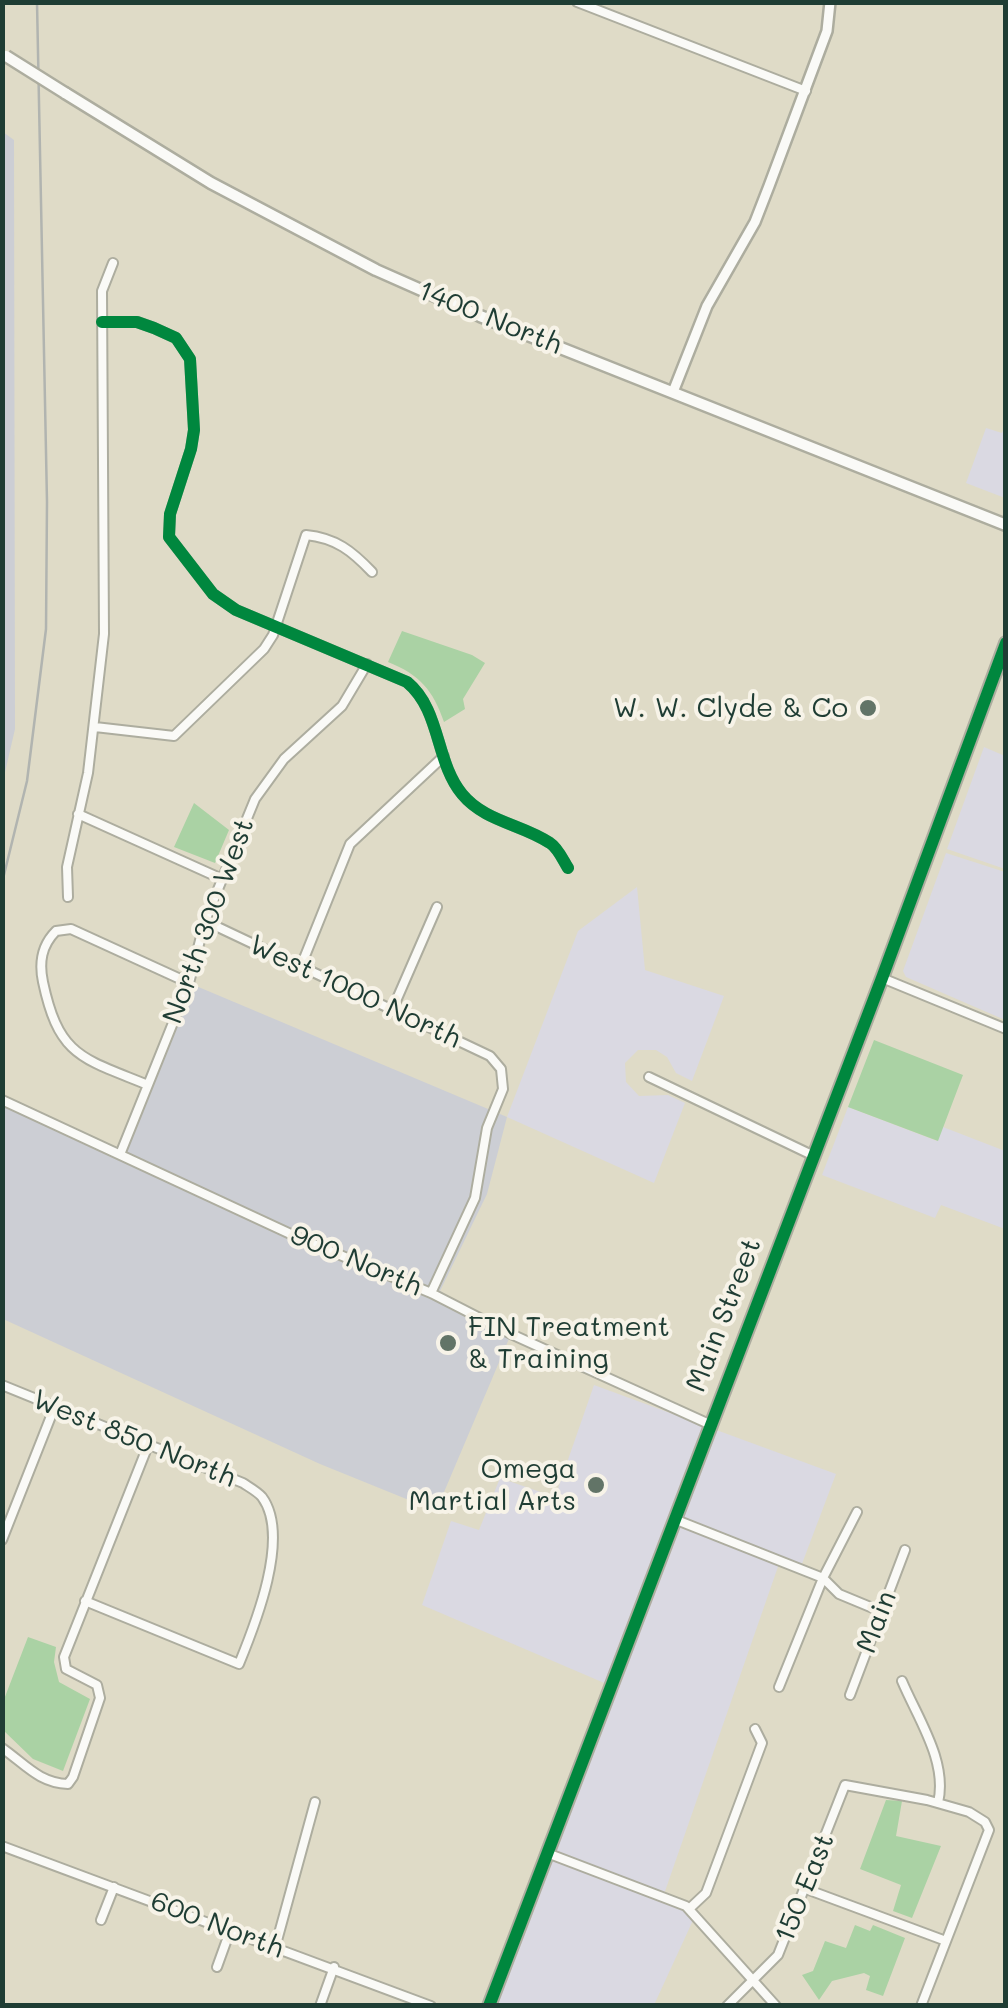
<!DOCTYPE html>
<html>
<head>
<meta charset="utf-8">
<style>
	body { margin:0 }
	#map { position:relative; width:1008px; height:2008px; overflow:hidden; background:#dfdbc7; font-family:Mali,sans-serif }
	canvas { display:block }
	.frame { position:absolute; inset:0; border:5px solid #1f3d34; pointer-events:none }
</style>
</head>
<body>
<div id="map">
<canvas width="1008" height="2008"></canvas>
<div class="frame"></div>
</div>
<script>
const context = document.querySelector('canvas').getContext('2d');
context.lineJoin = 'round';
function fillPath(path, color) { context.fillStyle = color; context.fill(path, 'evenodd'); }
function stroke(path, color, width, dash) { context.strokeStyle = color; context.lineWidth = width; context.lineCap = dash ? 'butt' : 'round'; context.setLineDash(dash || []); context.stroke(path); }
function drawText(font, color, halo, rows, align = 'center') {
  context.font = font + ' Mali,sans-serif'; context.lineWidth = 8; context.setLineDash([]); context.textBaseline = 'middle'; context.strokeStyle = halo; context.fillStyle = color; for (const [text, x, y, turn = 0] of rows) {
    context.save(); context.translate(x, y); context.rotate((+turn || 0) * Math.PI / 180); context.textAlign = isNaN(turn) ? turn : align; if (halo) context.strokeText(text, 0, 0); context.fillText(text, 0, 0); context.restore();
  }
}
fillPath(new Path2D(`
	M 1005,426 L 1005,498 L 966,483 L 986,428 L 1002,433 Z
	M 984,747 L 1005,756 L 1005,869 L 947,849 Z
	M 946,853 L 1005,872 L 1005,1020 L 906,977 L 903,971 Z
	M 637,887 L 645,970 L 724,996 L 692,1081 L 676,1073 L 667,1057 L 656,1050 L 638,1050 L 625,1063 L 626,1082 L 639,1096 L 668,1095 L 685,1103 L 654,1183 L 507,1117 L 578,931 Z
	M 848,1107 L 937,1141 L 943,1127 L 1005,1151 L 1005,1229 L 941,1205 L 935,1218 L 822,1175 Z
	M 594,1385 L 836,1474 L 800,1569 L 780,1561 L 663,1897 L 689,1909 L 695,1916 L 654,2005 L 489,2005 L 609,1685 L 422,1605 L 451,1521 L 479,1530 L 500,1478 L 555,1497 Z`), '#dad9e2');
fillPath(new Path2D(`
	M 3,132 L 14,140 L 15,729 L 3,781 Z
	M 189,983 L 507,1117 L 487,1194 L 440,1291 L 511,1334 L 436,1511 L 320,1464 L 3,1319 L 3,1100 L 121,1152 Z`), '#ccced4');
fillPath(new Path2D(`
	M 402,631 L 472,655 L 485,663 L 463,699 L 465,709 L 444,722 C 433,690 420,675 388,662 Z
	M 194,803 L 229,830 L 215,863 L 174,847 Z
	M 874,1040 L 963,1075 L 938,1141 L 848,1107 Z
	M 28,1637 L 56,1647 L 54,1662 L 59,1682 L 90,1699 L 63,1771 L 33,1759 L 3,1730 L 3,1702 Z
	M 886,1800 L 902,1801 L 896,1836 L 941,1846 L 912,1918 L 893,1911 L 901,1885 L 860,1869 Z
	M 855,1925 L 870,1931 L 873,1925 L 905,1938 L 883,1996 L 866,1990 L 870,1976 L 864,1973 L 832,1981 L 819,2000 L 802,1975 L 813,1971 L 825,1941 L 846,1948 Z`), '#aad2a4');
const minor = new Path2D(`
	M 577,2 L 806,91
	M 102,322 L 137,322 L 154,328 L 176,338 L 190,359 L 194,430 L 191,449 L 170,514 L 169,537 L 213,594 L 236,610 L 407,682 C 441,710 435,761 462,794 C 485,822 522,824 550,843 C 558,848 563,860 568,868
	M 95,727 L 174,736 L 264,649 L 273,635 L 306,535 C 336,538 352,551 372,572
	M 78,814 L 222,879
	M 68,897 L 67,867 L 88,773 L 104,634 L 102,291 L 113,263
	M 205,921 L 490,1056 L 501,1069 L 503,1089 L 487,1128 L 475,1198 L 431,1293
	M 301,966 L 350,844 L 444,756
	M 882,978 L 1006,1029
	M 393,1008 L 437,907
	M 649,1077 L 812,1155
	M 148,1085 C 82,1058 59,1057 43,982 C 39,963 41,946 56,931 L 71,929 L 189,983
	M 2,1100 L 297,1237 L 431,1293 L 511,1334 L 709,1424
	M 121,1152 L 189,983 L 205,921 L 255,799 L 284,759 L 342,706 L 367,664
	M 2,1385 L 243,1483 C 249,1487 258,1492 262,1497 C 291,1536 255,1625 239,1664 L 85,1601
	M 674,1519 L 823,1578 L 839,1594 L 880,1611
	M 2,1540 L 55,1406
	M 902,1681 C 918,1719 948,1762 938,1803
	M 779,1687 L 823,1578 L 857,1512
	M 850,1695 L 905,1550
	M 2,1748 C 25,1764 39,1783 68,1784 L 73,1777 L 100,1698 L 97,1685 L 66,1669 L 64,1657 L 149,1443
	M 2,1846 L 431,2006
	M 547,1853 L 686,1906 L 776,2006
	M 806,1889 L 946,1941
	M 689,1909 L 706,1893 L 762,1743 L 755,1729
	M 101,1920 L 114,1887
	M 275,1948 L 315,1802
	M 217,1967 L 230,1931
	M 320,2006 L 334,1967
	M 727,2006 L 778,1955 L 845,1785 L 927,1800 L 969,1812 L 985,1822 L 989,1830 L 921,2006`);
const tertiary = new Path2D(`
	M 673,392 L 707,306 L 755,222 L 769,186 L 827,31 L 830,2`);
const secondary = new Path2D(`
	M 65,93 L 211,183 L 376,270 L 480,316 L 1006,525`);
const primary = new Path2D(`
	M 489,2006 L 882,978 L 1006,643`);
stroke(minor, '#adad9f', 12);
stroke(tertiary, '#adad9f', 14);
stroke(secondary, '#adad9f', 15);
stroke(primary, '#adad9f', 16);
stroke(minor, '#fafaf7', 8);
stroke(tertiary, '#fafaf7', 9);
stroke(secondary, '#fafaf7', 10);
stroke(primary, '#fafaf7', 11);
stroke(new Path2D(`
	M 2,883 L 27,781 L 46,629 L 47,502 L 37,2`), '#b1b4b0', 2.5);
const secondaryBridge = new Path2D(`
	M 6,56 L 65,93`);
stroke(secondaryBridge, '#adad9f', 15, []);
stroke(secondaryBridge, '#fafaf7', 10);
stroke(new Path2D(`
	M 102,322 L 137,322 L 154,328 L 176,338 L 190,359 L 194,430 L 191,449 L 170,514 L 169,537 L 213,594 L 236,610 L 407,682 C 441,710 435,761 462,794 C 485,822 522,824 550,843 C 558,848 563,860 568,868
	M 489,2006 L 882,978 L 1006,643`), '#00873e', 12);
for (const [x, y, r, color] of [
	[868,708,10,"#627467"],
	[448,1343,10,"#627467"],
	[596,1485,10,"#627467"]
]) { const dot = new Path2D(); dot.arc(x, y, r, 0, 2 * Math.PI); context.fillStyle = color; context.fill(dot); stroke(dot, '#f7f3e8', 4); }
drawText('28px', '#1f3d34', '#f7f3e8', [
	["1400 North",490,318,22],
	["North 300 West",209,921,-70],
	["West 1000 North",355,992,25],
	["900 North",356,1261,23],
	["Main Street",724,1315,-69],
	["West 850 North",134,1439,22],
	["Main",877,1622,-69],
	["150 East",805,1888,-68],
	["600 North",217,1925,21]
]);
drawText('28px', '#1f3d34', '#f7f3e8', [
	["W. W. Clyde & Co",848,708],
	["FIN Treatment",468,1327,"left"],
	["& Training",468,1359,"left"],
	["Omega",576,1469],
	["Martial Arts",576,1501]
], 'right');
</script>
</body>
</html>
